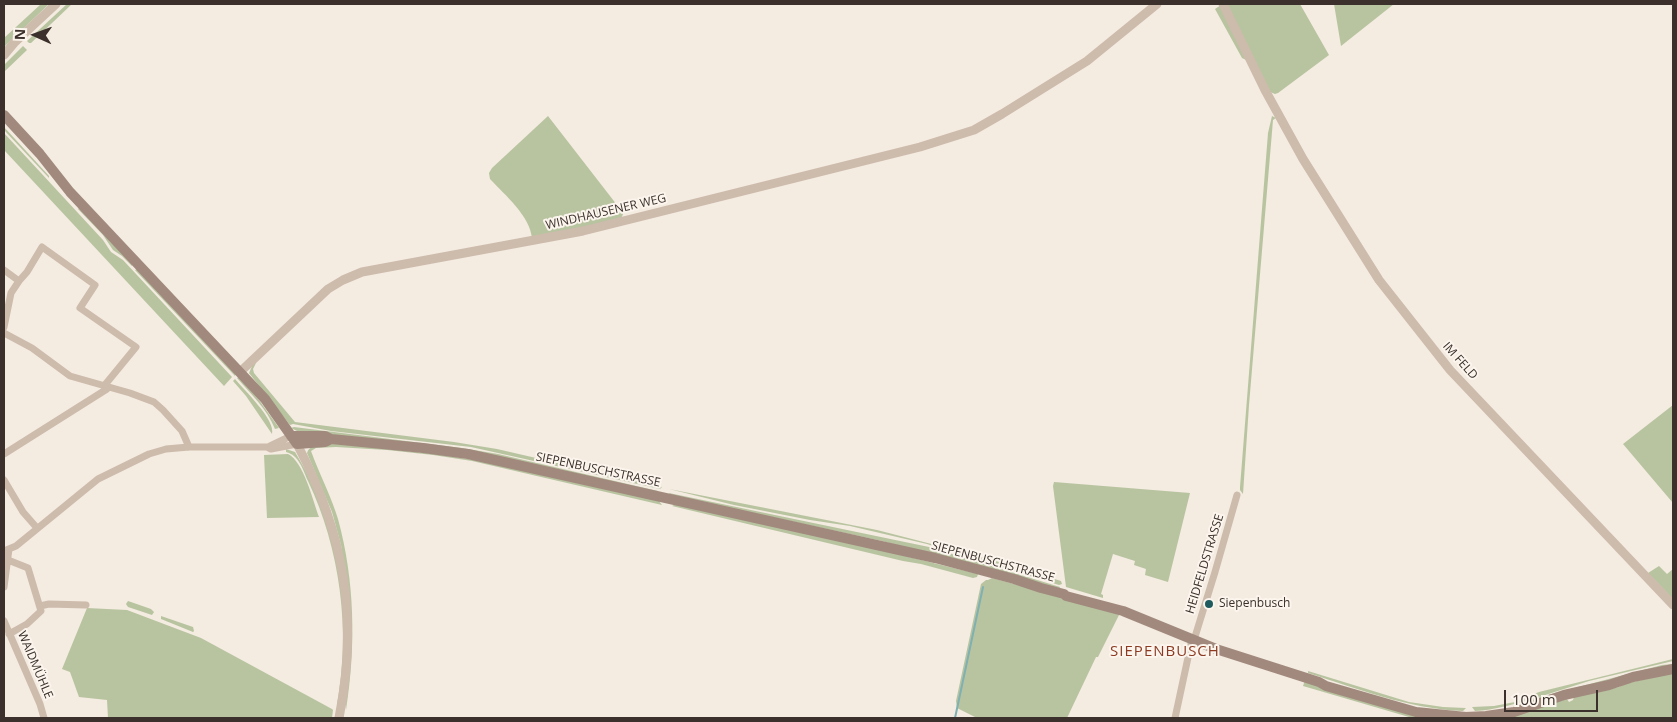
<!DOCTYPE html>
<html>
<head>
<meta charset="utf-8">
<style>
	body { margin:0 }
	#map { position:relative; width:1677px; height:722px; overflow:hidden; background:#f4ebe1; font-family:"Open Sans",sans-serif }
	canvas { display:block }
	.frame { position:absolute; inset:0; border:5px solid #3b302b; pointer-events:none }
	.north { position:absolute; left:10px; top:10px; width:50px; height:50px; -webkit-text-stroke:4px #fbf5ee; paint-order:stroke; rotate:272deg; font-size:14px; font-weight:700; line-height:20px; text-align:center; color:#3b302b }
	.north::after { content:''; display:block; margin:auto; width:18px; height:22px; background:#3b302b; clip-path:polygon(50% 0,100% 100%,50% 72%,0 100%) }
	.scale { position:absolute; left:1504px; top:690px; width:94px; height:22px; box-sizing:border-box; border:2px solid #3b302b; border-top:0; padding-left:6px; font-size:15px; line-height:18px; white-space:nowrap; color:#3b302b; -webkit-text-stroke:4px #fbf5ee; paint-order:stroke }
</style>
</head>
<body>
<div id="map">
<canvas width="1677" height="722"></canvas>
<div class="frame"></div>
<div class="north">N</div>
<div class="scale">100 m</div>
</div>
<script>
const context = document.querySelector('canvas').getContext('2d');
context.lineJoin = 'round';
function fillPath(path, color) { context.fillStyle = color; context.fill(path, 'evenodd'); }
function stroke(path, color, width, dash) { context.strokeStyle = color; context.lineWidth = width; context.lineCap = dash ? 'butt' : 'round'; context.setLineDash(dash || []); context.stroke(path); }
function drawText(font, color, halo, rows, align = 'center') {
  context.font = font + ' "Open Sans",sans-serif'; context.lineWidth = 4; context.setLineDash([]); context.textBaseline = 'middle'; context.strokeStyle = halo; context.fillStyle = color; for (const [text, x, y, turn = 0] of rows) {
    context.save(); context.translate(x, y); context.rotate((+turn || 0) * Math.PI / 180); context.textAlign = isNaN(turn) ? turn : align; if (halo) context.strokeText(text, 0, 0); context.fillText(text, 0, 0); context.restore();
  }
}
fillPath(new Path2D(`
	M 41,4 L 49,4 L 4,47 L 4,38 Z
	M 67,4 L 72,4 L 31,43 L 29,43 L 27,41 Z
	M 1227,4 L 1300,4 L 1329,55 L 1278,93 L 1275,94 L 1270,92 Z
	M 1334,4 L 1394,4 L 1341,46 Z
	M 1221,5 L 1246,60 L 1242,58 L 1215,9 Z
	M 23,46 L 27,50 L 4,72 L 4,65 Z
	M 548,116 L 617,205 L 623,214 L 621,219 L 532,238 C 530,216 505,195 490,179 L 489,173 L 492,168 Z
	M 1272,116 L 1276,118 L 1273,120 L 1249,405 L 1243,494 L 1240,490 L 1240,487 L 1268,133 Z
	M 4,127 L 49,176 L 49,178 L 4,130 Z
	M 4,133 L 103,240 L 111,252 L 123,260 L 232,377 L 224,386 L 4,150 Z
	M 79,208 L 132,264 L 132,266 L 122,256 L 113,250 L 103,235 L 78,209 Z
	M 137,269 L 236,373 L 235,376 L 135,270 Z
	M 256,363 L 253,369 L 254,373 L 295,422 L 454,442 L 497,449 L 662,487 L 660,489 L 471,447 L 331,431 L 293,424 L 290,425 L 249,373 L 253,364 Z
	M 239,377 L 259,400 L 279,428 L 275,429 C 267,409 251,394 237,378 Z
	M 235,379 C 244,390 276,420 272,434 L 246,396 L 233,381 Z
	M 1673,405 L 1673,503 L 1623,444 Z
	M 294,427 L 462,448 L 498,454 L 658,491 L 657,492 L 609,482 L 297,431 L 291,428 Z
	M 325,444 L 343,444 L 463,457 L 659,501 L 662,505 L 472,461 L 433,455 L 387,450 L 336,447 L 316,448 L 311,451 L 314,459 C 322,479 332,499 338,519 C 355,581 356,647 346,710 L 345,702 L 345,572 L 341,545 L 332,512 L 307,453 C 309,445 318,446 325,444 Z
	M 286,449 L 295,452 C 327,503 347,582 344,642 C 344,662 341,683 339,703 L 337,704 C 351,631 340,548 308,481 C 303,470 299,455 286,452 Z
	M 288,454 C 304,462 313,501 319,517 L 267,518 L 264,455 Z
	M 1054,482 L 1190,493 L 1168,582 L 1145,575 L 1146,569 L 1134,565 L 1135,561 L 1113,554 L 1101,594 L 1103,595 L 1103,598 L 1066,587 L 1053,486 Z
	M 669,489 L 877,530 L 986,558 L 1061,581 L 1062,584 L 1059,585 L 927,544 L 850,526 L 810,520 L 734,505 Z
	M 669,493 L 929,547 L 1060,587 L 1059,589 L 882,541 L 670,495 Z
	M 676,504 L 824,536 L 978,574 L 977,577 L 973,578 L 921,564 L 903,561 L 672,506 Z
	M 1659,566 L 1667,574 L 1673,569 L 1673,599 L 1648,573 Z
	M 992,578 L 1120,613 L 1098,657 L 1096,657 L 1067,718 L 977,718 L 957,708 L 956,701 L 981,584 L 986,580 L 988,580 Z
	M 128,601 L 151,609 L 154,612 L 152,615 L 128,607 L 126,604 Z
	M 87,608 L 127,610 L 201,638 L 332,709 L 333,710 L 332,718 L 108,718 L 107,700 L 79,697 L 70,672 L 62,669 Z
	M 161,616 L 193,627 L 194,631 L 193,632 L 161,619 Z
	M 1673,659 L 1673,661 L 1589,681 L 1536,698 L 1662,665 L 1673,664 L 1673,666 L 1515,707 L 1533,699 C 1514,704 1495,710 1475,711 L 1472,707 L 1494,706 L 1515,702 L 1539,692 Z
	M 1308,671 L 1409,702 L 1443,707 L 1466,708 L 1463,711 C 1409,709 1359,689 1308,673 Z
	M 1673,673 L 1673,718 L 1497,718 L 1567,699 L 1569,702 L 1573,700 L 1574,697 L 1619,687 L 1624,684 Z
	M 1305,680 L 1434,718 L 1409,717 L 1303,686 Z`), '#b8c4a0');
stroke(new Path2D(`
	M 955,718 L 983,587`), '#7fb0b2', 2);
stroke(new Path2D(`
	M 4,270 L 19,281
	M 4,327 L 11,293 L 19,281 L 27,272 L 42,247 L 95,285 L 80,308 L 136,347 L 104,386
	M 4,333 L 32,348 L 70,376 L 130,393 L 154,402 L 163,410 L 182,431 L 189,447
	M 270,446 L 291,436
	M 4,454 L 107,389 L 108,387
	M 4,480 L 23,512 L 37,528
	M 4,551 L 16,546 L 98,479 L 149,454 L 166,449 L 189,447 L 267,447 L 271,449 L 297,444
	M 8,560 L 28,568 L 41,611 L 27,624 L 9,634
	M 4,587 L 9,549
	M 40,606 L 49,604 L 86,605
	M 4,621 L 40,704 L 44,718
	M 1194,640 L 1215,572 L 1237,495
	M 1175,718 L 1192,639`), '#cdbbac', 7);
stroke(new Path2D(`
	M 1223,4 L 1265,90 L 1303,159 L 1379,280 L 1450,370 L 1673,605
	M 4,55 L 14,43 L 56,4
	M 240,372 L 328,289 L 343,280 L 362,272 L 583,231 L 920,147 L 974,130 L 1002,114 L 1087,61 L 1157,4
	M 297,444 C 344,533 359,619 339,718`), '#cdbbac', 9);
stroke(new Path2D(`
	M 4,115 L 40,154 L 70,192 L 265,399 L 297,444 L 325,442 L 331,439
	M 291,436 L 325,436 L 331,439 L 423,448 L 468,454 L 935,558 L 1014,579 L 1041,588 L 1064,594 L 1066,596 L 1123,611 L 1216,649 L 1319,682 L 1326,686 L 1416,712 L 1466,717 L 1486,716 L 1514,712 L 1564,695 L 1609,685 L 1633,677 L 1673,669`), '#a18a7d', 10);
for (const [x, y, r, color] of [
	[1209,604,5,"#1f5a5e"]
]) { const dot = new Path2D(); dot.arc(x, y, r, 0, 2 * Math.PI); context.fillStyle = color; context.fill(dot); stroke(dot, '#fbf5ee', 2); }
drawText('12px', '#3b302b', '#fbf5ee', [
	["WINDHAUSENER WEG",606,212,-13],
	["IM FELD",1460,361,48],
	["SIEPENBUSCHSTRASSE",598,470,12],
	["SIEPENBUSCHSTRASSE",993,562,15],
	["HEIDFELDSTRASSE",1205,564,-73],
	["WAIDMÜHLE",35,665,67]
]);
drawText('12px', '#3b302b', '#fbf5ee', [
	["Siepenbusch",1219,604]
], 'left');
context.letterSpacing = '1px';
drawText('15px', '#8c3b22', '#fbf5ee', [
	["SIEPENBUSCH",1165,652]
]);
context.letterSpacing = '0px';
</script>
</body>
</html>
